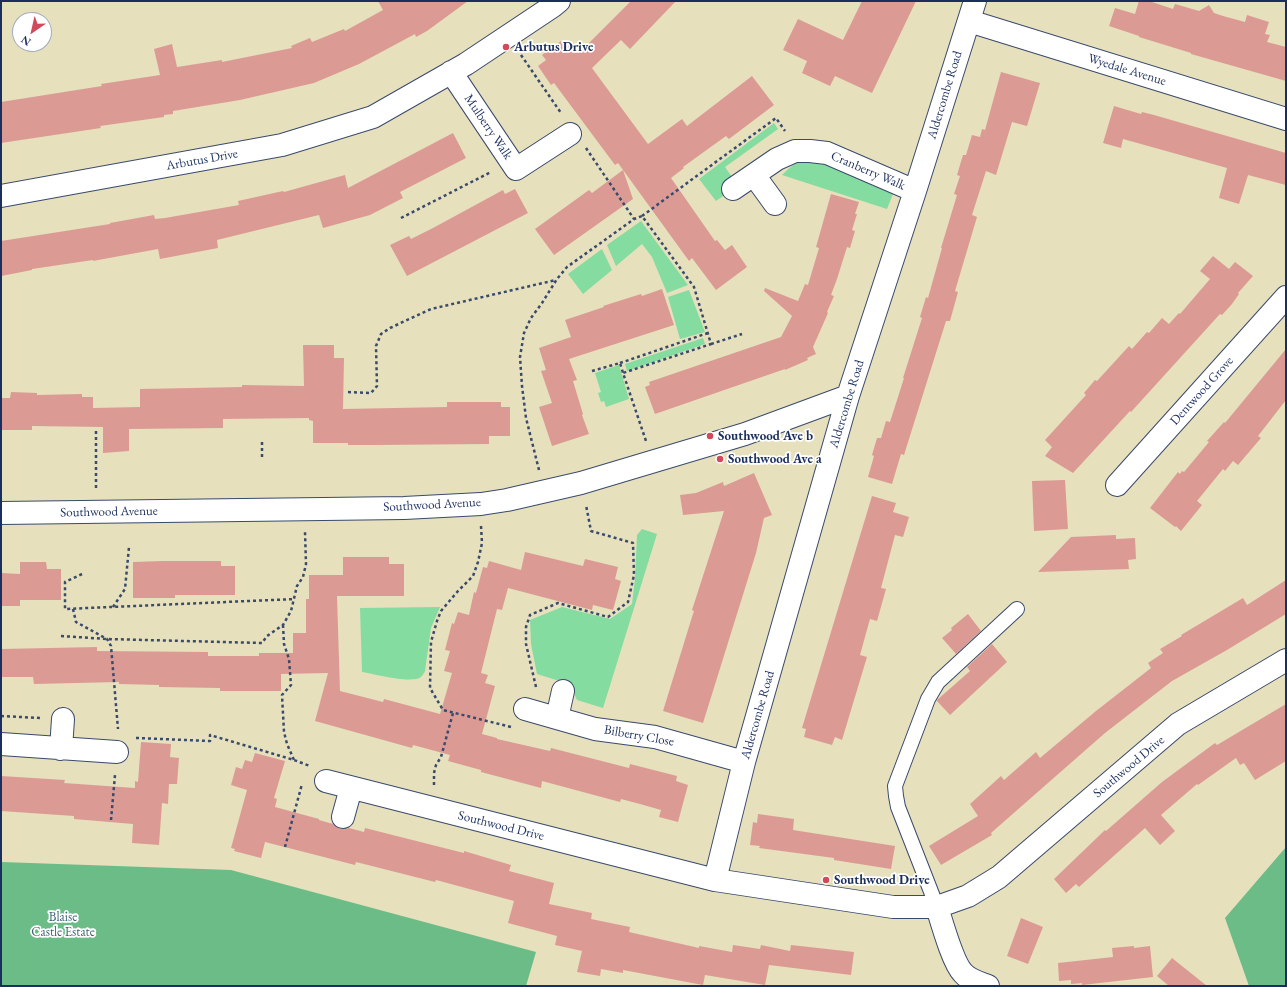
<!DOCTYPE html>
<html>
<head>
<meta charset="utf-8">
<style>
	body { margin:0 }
	#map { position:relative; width:1287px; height:987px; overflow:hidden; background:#e6e0bc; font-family:"EB Garamond",serif }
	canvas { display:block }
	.frame { position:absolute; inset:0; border:2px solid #1b2f5e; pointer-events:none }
	.north { position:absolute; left:12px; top:12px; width:40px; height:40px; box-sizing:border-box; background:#fff; border:1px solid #a4acbf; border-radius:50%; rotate:214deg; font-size:11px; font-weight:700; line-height:16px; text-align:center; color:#1b2f5e }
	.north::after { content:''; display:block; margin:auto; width:14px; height:18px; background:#d1495b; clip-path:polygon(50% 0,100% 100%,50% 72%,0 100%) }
</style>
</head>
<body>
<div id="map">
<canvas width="1287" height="987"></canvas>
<div class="frame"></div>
<div class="north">N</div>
</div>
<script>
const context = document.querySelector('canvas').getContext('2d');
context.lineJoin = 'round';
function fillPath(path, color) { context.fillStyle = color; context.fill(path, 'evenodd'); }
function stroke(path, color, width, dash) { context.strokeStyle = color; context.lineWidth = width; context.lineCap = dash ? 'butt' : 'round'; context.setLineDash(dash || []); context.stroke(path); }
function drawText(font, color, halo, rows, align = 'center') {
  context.font = font + ' "EB Garamond",serif'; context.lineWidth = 3.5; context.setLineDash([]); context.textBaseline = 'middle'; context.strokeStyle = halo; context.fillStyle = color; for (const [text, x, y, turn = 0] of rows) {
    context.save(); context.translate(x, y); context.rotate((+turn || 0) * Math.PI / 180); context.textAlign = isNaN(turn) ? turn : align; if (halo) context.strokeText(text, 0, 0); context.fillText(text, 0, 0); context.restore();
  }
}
fillPath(new Path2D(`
	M 774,123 L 778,129 L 725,167 L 735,181 L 729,192 L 716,201 L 699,179 Z
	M 815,158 L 890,190 L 893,194 L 887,209 L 782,175 C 793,164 799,160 815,158 Z
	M 641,221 L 688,285 L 667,293 L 652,257 L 642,244 L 616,266 L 607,245 Z
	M 602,249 L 612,270 L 583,294 L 568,274 Z
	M 689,290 L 705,332 L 680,339 L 668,297 Z
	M 703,338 L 705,344 L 627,371 L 625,364 Z
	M 619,365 L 629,399 L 606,407 L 604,401 L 601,402 L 598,393 L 601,392 L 595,373 Z
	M 642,529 L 657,534 L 603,708 L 577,700 L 569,684 L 537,674 L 531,644 L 530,620 L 562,607 L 610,619 L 632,604 L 635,579 L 637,535 Z
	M 440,607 L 431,628 L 425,671 C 425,672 422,676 421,677 C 411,684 375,674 362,672 L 360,608 Z`), '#84dca1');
fillPath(new Path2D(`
	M 1286,847 L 1286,986 L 1249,986 L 1225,918 Z
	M 1,862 L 231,870 L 536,952 L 526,986 L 1,986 Z`), '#6bbc87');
fillPath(new Path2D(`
	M 378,1 L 468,1 L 427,31 L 416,37 L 415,34 L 359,64 L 314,83 L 240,100 L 173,111 L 173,114 L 164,115 L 164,117 L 100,126 L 101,128 L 1,143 L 1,102 L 102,86 L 101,84 L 160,75 L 154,49 L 172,44 L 177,67 L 222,60 L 222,62 L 292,48 L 291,46 L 310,38 L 312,42 L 344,29 L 345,31 L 383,10 Z
	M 631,1 L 676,1 L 630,49 L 621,40 L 592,68 L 648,144 L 682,119 L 687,126 L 752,76 L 774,105 L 729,139 L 726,136 L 683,167 L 684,168 L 671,178 L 715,241 L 717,240 L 725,250 L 732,245 L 747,267 L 716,290 L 692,258 L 689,261 L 618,163 L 615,165 L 554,83 L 551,85 L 538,66 L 546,60 L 542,55 L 561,41 L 566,47 L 573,43 L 580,52 Z
	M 862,1 L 916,1 L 872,93 L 835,76 L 830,86 L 802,73 L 807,61 L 783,50 L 798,19 L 843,40 Z
	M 1139,1 L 1149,1 L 1173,9 L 1175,4 L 1199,11 L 1209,5 L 1214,13 L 1223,16 L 1245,22 L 1247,15 L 1269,22 L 1265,34 L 1270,35 L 1267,42 L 1286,47 L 1286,81 L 1191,54 L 1191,53 L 1139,37 L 1139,36 L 1109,26 L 1115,8 L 1135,14 Z
	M 1001,72 L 1040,83 L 1027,126 L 1012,122 L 996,175 L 986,171 L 972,215 L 977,217 L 955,291 L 958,292 L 950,321 L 946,321 L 904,455 L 901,454 L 892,484 L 868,477 L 874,456 L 872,455 L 877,438 L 881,438 L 886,421 L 890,422 L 904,378 L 903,378 L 922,318 L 920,317 L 926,297 L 928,298 L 942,248 L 941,248 L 957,195 L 954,194 L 960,176 L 957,175 L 963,155 L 966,155 L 972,135 L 980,137 L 982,129 L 985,130 Z
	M 1114,106 L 1141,114 L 1142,112 L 1154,115 L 1286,153 L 1286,185 L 1248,175 L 1239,204 L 1219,198 L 1227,168 L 1123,139 L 1121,148 L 1103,143 Z
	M 453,133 L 466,158 L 400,192 L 403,198 L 370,215 L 323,228 L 319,215 L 217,240 L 218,248 L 160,259 L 158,249 L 93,261 L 93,260 L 32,269 L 32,270 L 1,276 L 1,241 L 110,224 L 110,223 L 154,215 L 155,219 L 165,218 L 239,205 L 238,201 L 283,191 L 284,192 L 345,175 L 348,188 Z
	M 623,170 L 633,199 L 554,255 L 535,229 L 589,190 L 592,193 Z
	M 515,189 L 528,213 L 407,276 L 390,245 L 409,236 L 411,239 L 433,228 L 503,190 L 505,194 Z
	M 831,194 L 859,202 L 855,214 L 857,214 L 852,230 L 855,231 L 850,248 L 847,247 L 837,279 L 831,295 L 834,296 L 827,312 L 828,313 L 813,347 L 816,354 L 807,358 L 808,360 L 785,370 L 785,369 L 655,414 L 645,387 L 650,385 L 649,382 L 781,337 L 792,316 L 764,291 L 765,288 L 798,301 L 805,284 L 808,285 L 819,248 L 816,247 Z
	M 1213,256 L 1229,269 L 1235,262 L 1253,276 L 1238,293 L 1239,294 L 1232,304 L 1222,315 L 1220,314 L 1131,412 L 1130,411 L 1073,473 L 1045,456 L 1052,447 L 1045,440 L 1086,395 L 1084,393 L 1095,380 L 1097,381 L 1129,346 L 1132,349 L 1147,332 L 1149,333 L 1162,318 L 1169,324 L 1179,313 L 1180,314 L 1210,279 L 1200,271 Z
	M 662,289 L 674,325 L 569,359 L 577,380 L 573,381 L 583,414 L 582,415 L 589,434 L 552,446 L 539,407 L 552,403 L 541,371 L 546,370 L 539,348 L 571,337 L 565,320 L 604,307 L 603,306 L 641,294 L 642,296 Z
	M 303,345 L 334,345 L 334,358 L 344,358 L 343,409 L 447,407 L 447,402 L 501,402 L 501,407 L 510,407 L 510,436 L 489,436 L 489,444 L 375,445 L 348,445 L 348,443 L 313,443 L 313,421 L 309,420 L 309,418 L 223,419 L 223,428 L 129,429 L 129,451 L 103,453 L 103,427 L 32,426 L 32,430 L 1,430 L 1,398 L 10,398 L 11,392 L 37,393 L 37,395 L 82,394 L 82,397 L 93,397 L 93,408 L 140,407 L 140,389 L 242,387 L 242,385 L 304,386 Z
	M 1286,349 L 1286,400 L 1258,436 L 1261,438 L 1238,465 L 1233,461 L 1225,471 L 1223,469 L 1197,501 L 1202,505 L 1181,531 L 1176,526 L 1175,527 L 1150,508 L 1178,472 L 1180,474 L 1182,471 L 1184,472 L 1209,442 L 1207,441 L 1224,422 L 1225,423 Z
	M 754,473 L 772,515 L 764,518 L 756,553 L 703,723 L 663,711 L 692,617 L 694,611 L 692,610 L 724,511 L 683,515 L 680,495 L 696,493 L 723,482 L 724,486 Z
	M 1065,480 L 1068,529 L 1034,531 L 1032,481 Z
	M 872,496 L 896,503 L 893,512 L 909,517 L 903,537 L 895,535 L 881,588 L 886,589 L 877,621 L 870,619 L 860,655 L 867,657 L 842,740 L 835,737 L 832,745 L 804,737 L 806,729 L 802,728 Z
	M 1116,535 L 1116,539 L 1135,538 L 1136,559 L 1128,560 L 1129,569 L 1038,572 L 1071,537 Z
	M 525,552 L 583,566 L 585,559 L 618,567 L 615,579 L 621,581 L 613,610 L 593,605 L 592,610 L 508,588 L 502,610 L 497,609 L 481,673 L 488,675 L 485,683 L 495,686 L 482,734 L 497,738 L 497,739 L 550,751 L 551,748 L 629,768 L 630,764 L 677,776 L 676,781 L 688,785 L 678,822 L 659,817 L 661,810 L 640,804 L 621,799 L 620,802 L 542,781 L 541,788 L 481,772 L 481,770 L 448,761 L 450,755 L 413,745 L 412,748 L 315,721 L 328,673 L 281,674 L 281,691 L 220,691 L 220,688 L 159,687 L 159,685 L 119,684 L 119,682 L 34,684 L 33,677 L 1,677 L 1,649 L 97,647 L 97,651 L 208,652 L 208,656 L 259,656 L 259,653 L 293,653 L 293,633 L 306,633 L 306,599 L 309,599 L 309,575 L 343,575 L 343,557 L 389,557 L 389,564 L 404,564 L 404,596 L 337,596 L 340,691 L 383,702 L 384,699 L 440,714 L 452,673 L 444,671 L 450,651 L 445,650 L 452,623 L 454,624 L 458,612 L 469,615 L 474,592 L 476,593 L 483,567 L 487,568 L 489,561 L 521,570 Z
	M 163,561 L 221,561 L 221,566 L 235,566 L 235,595 L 175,595 L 175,598 L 133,598 L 133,562 Z
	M 20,562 L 46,562 L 47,569 L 61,569 L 61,600 L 20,600 L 20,606 L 1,606 L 1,573 L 20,574 Z
	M 1286,580 L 1286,614 L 1227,650 L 1172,681 L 1105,733 L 991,833 L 992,835 L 941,865 L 929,846 L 978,816 L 970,804 L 1001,776 L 1004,780 L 1036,752 L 1040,758 L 1096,711 L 1151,668 L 1148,663 L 1163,653 L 1160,649 L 1182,636 L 1181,635 L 1243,598 L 1247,605 Z
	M 968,614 L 981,631 L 956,654 L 942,638 L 952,630 L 951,628 Z
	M 992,644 L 1007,662 L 950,715 L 937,701 L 937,700 L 970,671 L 967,667 Z
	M 1286,704 L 1286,761 L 1255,780 L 1244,763 L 1240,765 L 1236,758 L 1198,785 L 1197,784 L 1161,815 L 1175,831 L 1160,845 L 1145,828 L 1079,887 L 1076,884 L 1066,893 L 1054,879 L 1105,830 L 1106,831 L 1162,782 L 1215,743 L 1217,745 Z
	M 141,742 L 171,744 L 170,757 L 179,758 L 177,784 L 169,784 L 168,804 L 162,803 L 159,845 L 132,843 L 133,824 L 74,819 L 74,816 L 1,811 L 1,776 L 65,780 L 64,783 L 135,788 L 135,781 L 138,782 Z
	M 255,753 L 285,761 L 274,798 L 277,799 L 275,807 L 319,819 L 319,820 L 333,824 L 340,829 L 346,829 L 349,828 L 364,832 L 365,828 L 444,848 L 464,853 L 464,851 L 511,865 L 509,871 L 554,883 L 549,904 L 592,913 L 591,919 L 630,927 L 629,932 L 699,948 L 699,946 L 732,952 L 733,945 L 760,949 L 761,945 L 790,951 L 791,945 L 854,952 L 851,975 L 769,965 L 765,985 L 705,975 L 703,985 L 623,970 L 623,973 L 601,969 L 600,976 L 577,972 L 582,951 L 555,945 L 557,936 L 508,923 L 514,901 L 436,880 L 435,882 L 356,862 L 355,865 L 265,842 L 261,858 L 234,851 L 235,849 L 231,848 L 247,790 L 231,785 L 236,767 L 242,769 L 245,760 L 252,762 Z
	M 758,814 L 794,819 L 793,830 L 895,846 L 891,869 L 834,860 L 834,858 L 759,848 L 760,846 L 750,845 L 753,822 L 757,823 Z
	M 1021,918 L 1043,927 L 1028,964 L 1007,956 Z
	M 1134,946 L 1134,948 L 1150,946 L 1153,977 L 1082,985 L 1082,983 L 1071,984 L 1071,980 L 1059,981 L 1058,963 L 1113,957 L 1112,948 Z
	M 1172,958 L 1207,986 L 1169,986 L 1157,976 Z`), '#db9b94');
const lane = new Path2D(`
	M 937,907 L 898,807 L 896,796 L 895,786 L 928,699 L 938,682 L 1017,609`);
const street = new Path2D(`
	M 969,21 L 1286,119
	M 451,72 L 516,169 L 570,134
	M 754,175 L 775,204
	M 733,189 L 777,159 L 795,151 L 810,151 L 827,153 L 915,191
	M 1,196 L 282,145 L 373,117 L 466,64 L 553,6 L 559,1
	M 1117,485 L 1286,297
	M 1,513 L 404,508 L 481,504 L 507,500 L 581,483 L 745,434 L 848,396
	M 525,709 L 595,729 L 655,737 L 744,762
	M 557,718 L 563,691
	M 1,744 L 117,752
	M 61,749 L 63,719
	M 326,781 L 715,880 L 893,907 L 937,907 L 968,896 L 999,877 L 1178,724 L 1286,660
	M 343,817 L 351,788
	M 715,880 L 744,762 L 848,396 L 915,191 L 975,1
	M 937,907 C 942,923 953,963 963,973 C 969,980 980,983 988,986`);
stroke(lane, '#394a6c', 16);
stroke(street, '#394a6c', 24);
stroke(new Path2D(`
	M 521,55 L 561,113
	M 586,148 L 634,219
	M 642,216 L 776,118 L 785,131
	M 401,218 L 491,172
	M 711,344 L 742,334
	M 620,363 L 708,333
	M 592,371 L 620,363 L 623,373
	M 348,392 L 371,393 L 377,386 L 376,346 L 381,334 L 390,328 L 431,309 L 556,280
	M 96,431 L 96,488
	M 262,457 L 262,439
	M 539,470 L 526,418 L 522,386 L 520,357 L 524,333 L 531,318 L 542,303 L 557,279 L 567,267 L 634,219 L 642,216 L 694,287 L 711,344 L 623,373 L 646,441
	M 481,526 L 482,543 L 478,562 L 473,576 L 458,591 L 441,611 L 437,621 L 431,642 L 430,688 L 443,710 L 511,727
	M 82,574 L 65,582 L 65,609 L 295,599
	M 113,607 L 125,589 L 129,547
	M 73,609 L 76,622 L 107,639 L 111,646 L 118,729
	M 283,625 L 284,644 L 289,659 L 291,685 L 282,695 L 284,732 L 287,744 L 294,760
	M 61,636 L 107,639 L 262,643 L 267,636 L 283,625 L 291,611 L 297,586 L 303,577 L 306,564 L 305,532
	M 536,687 L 526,644 L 526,627 L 530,615 L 558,603 L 608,617 L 628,602 L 634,575 L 633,543 L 591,531 L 586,505
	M 1,716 L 40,718
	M 136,738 L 210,741 L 210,735 L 294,760 L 310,766
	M 434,785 L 434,773 L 436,765 L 441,757 L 453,713
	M 111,820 L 115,775
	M 285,847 L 302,784`), '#394a6c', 2.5, [3, 3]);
stroke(lane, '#fff', 14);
stroke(street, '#fff', 22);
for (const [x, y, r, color] of [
	[506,47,4,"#d1495b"],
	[710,436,4,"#d1495b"],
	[720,459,4,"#d1495b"],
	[826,880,4,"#d1495b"]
]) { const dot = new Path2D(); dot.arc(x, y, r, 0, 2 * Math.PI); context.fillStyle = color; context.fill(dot); stroke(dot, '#fff', 1.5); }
drawText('bold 13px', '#1b2f5e', '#fff', [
	["Arbutus Drive",514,47],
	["Southwood Ave b",718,436],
	["Southwood Ave a",728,459],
	["Southwood Drive",834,880]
], 'left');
drawText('13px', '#1b2f5e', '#fff', [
	["Wyedale Avenue",1127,70,17],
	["Aldercombe Road",945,95,-73],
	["Mulberry Walk",488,127,56],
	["Arbutus Drive",202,160,-10],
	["Cranberry Walk",868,171,23],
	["Dentwood Grove",1202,391,-48],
	["Aldercombe Road",847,404,-73],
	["Southwood Avenue",432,505,-3],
	["Southwood Avenue",109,512,-1],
	["Aldercombe Road",758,715,-74],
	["Bilberry Close",639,736,10],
	["Southwood Drive",1129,767,-40],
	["Southwood Drive",501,826,14]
]);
drawText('13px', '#3a6372', '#fff', [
	["Blaise",63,917],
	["Castle Estate",63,932]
]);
</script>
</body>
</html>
